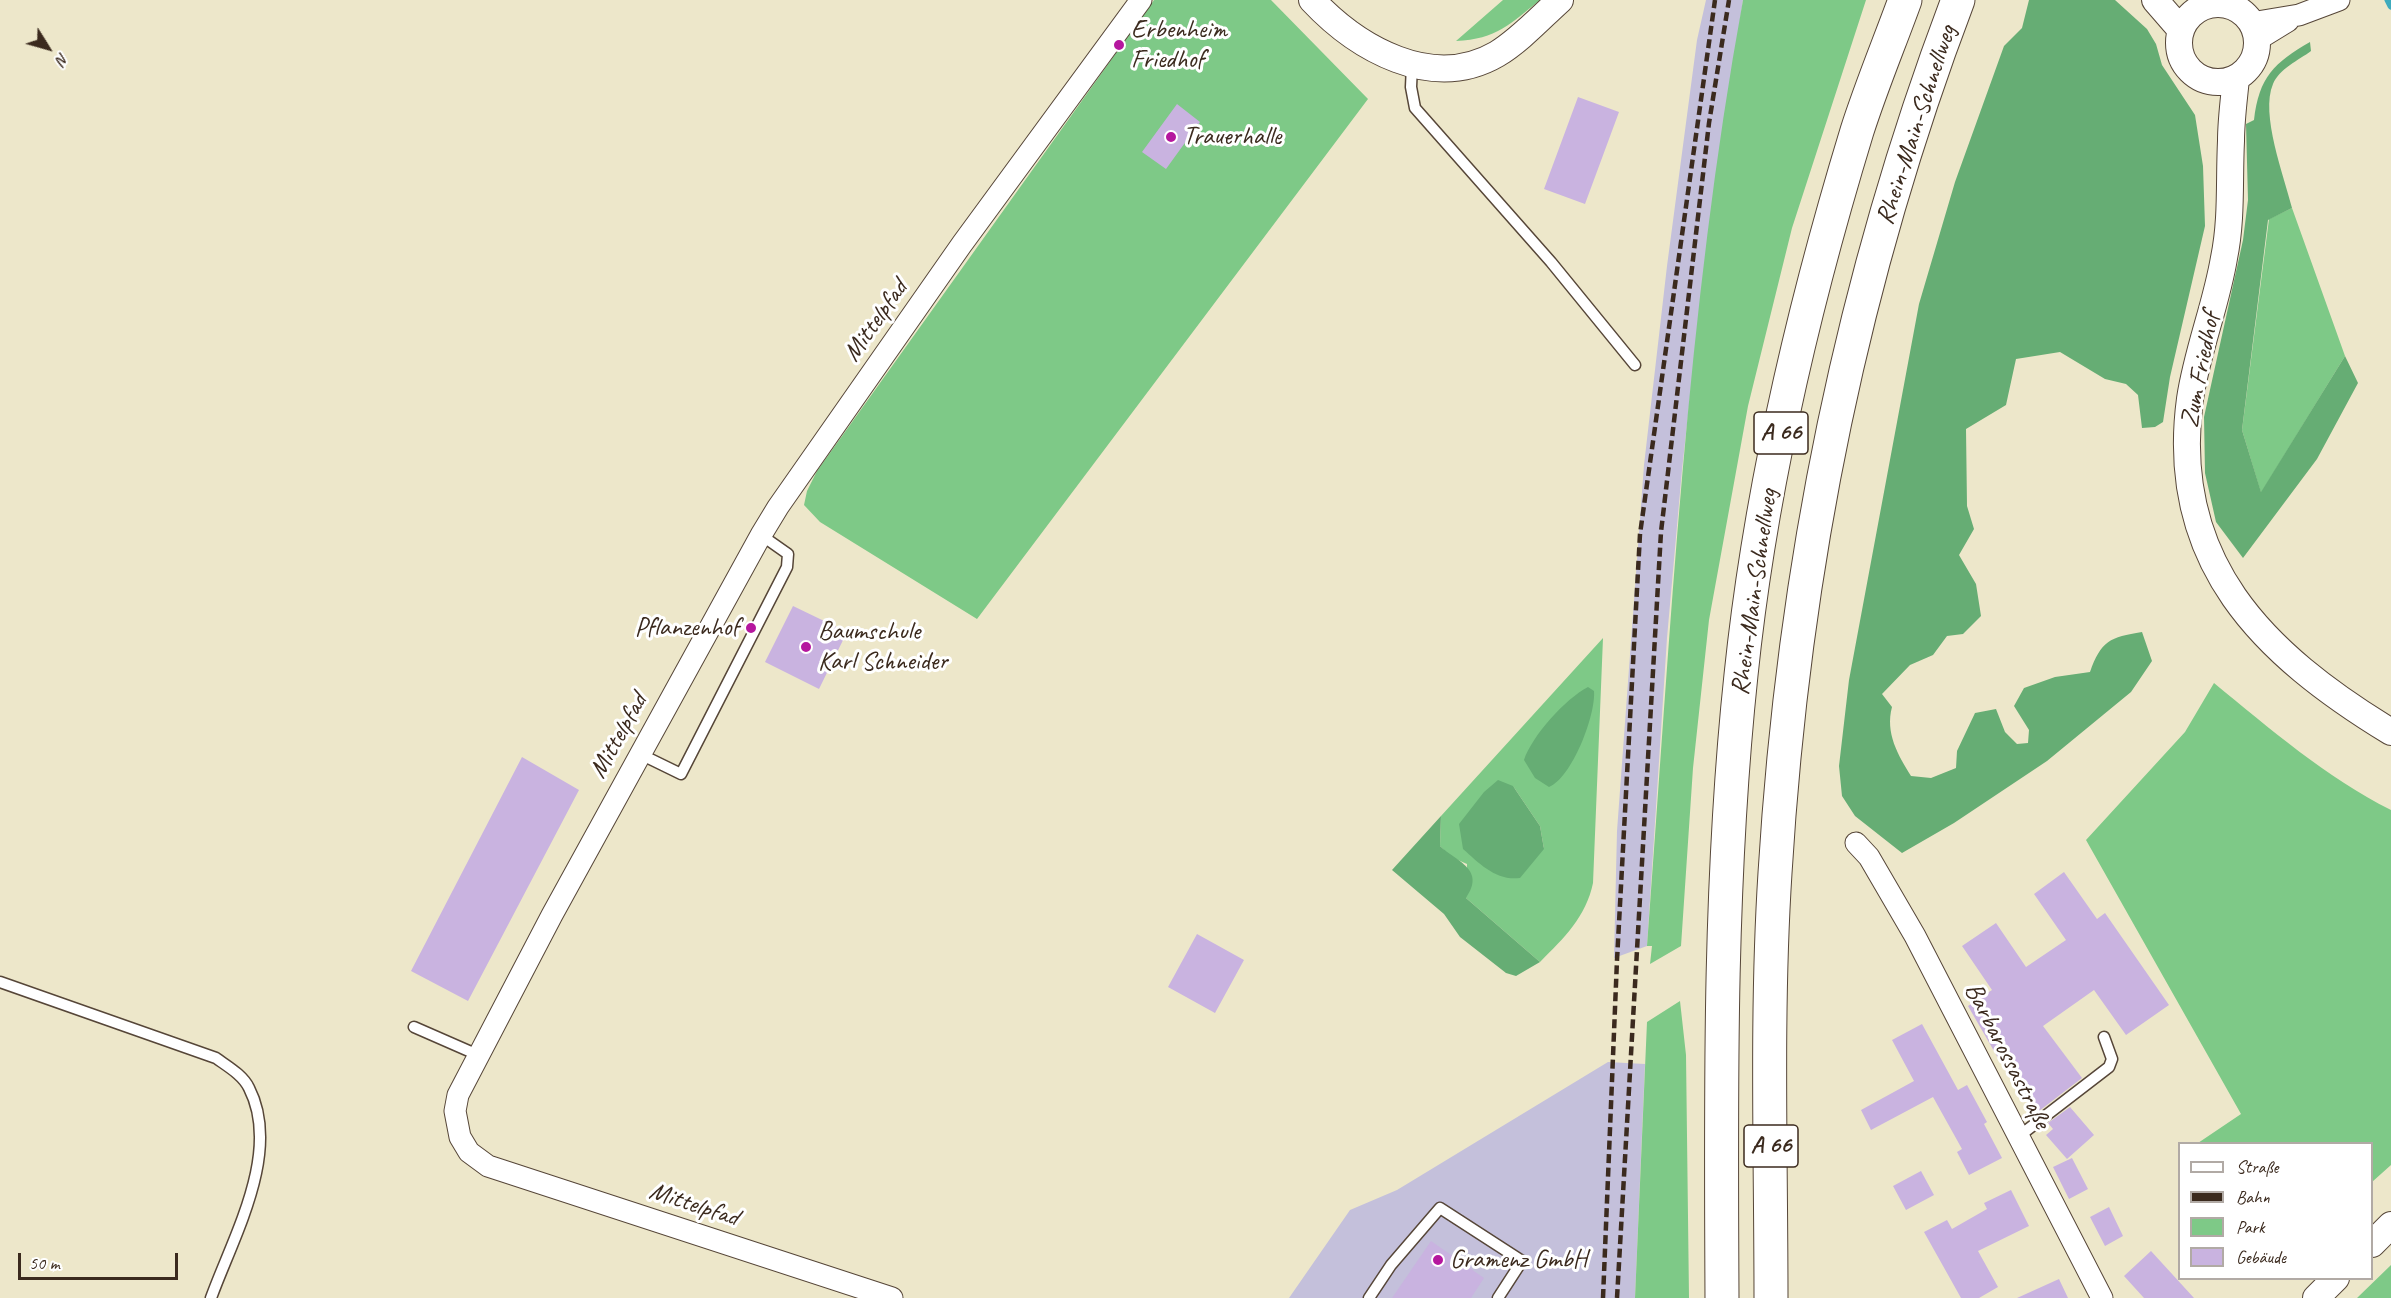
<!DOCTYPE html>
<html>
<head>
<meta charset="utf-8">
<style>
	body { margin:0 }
	#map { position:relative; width:2391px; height:1298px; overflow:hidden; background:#ede7ca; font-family:Caveat,sans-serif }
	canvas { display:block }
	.legend { position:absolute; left:2178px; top:1142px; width:195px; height:138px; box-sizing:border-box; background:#fff; border:2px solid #b1aaa5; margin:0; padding:8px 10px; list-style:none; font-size:18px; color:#3b2a1e }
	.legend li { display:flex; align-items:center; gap:12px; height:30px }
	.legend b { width:30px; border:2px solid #b1aaa5 }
	.north { position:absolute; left:18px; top:18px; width:60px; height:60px; -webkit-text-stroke:4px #fff; paint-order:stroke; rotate:127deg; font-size:16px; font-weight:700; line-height:24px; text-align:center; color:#3b2a1e }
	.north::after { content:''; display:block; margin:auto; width:21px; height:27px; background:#3b2a1e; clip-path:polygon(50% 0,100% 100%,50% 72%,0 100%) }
	.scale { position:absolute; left:18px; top:1253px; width:160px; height:27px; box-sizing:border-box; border:3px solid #3b2a1e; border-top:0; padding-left:8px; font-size:18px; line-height:21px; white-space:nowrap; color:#3b2a1e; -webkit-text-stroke:4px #fff; paint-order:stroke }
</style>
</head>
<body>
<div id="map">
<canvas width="2391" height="1298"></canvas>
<ul class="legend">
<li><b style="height:8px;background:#fff"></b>Straße</li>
<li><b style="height:8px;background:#3b2a1e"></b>Bahn</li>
<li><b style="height:16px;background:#7ec987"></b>Park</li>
<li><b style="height:16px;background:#c9b3e0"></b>Gebäude</li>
</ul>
<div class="north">N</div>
<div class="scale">50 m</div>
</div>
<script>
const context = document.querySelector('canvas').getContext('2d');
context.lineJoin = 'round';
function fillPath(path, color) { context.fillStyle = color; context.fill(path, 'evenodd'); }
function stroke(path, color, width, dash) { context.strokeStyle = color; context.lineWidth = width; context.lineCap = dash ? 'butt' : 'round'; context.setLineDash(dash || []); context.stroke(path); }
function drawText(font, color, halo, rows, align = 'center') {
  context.font = font + ' Caveat,sans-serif'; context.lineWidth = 6; context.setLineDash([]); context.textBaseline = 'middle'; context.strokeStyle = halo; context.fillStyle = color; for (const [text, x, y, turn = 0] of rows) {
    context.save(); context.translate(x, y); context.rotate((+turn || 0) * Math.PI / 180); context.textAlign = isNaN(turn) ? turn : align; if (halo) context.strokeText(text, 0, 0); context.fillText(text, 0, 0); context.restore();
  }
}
fillPath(new Path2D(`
	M 1706,0 L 1743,0 L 1704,269 L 1682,470 L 1667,638 L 1647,946 L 1614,958 L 1617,831 L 1644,465 L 1667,266 L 1697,40 Z
	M 1608,1062 L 1645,1064 L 1635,1298 L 1289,1298 L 1350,1210 L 1397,1190 Z`), '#c4c0db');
fillPath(new Path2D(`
	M 1154,0 L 1271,0 L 1368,99 L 977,619 L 820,522 L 804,505 L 807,491 L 817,471 Z
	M 1503,0 L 1540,0 C 1510,24 1497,39 1456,41 Z
	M 1743,0 L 1866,0 L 1792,228 L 1748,406 L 1709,620 L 1693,768 L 1681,946 L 1650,964 L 1652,946 L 1647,946 C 1671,630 1686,312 1743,0 Z
	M 2292,208 L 2345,356 L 2261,493 L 2242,430 L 2269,219 Z
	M 1603,638 L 1593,883 C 1586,917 1564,938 1540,962 L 1466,898 L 1467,864 L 1451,857 L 1440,846 L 1441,816 ZM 1513,786 L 1540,826 L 1544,849 Z
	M 2214,683 C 2270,729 2326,777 2391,810 L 2391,1165 L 2372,1182 L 2372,1144 L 2198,1143 L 2241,1114 L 2086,840 L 2185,732 Z
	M 1680,1001 L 1686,1055 L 1689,1298 L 1635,1298 L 1647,1022 Z
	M 2391,1265 L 2391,1298 L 2357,1298 Z`), '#7ec987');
fillPath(new Path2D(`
	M 2029,0 L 2115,0 L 2147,29 L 2156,44 L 2162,65 L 2195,115 L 2203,166 L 2205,226 L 2170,377 L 2163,422 L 2155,427 L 2142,428 L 2138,395 L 2126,384 L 2105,379 L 2060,352 L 2016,359 L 2006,405 L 1966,429 L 1967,506 L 1974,529 L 1959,555 L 1976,584 L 1981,616 L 1963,634 L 1947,636 L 1933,655 L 1910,665 L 1882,694 L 1892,707 C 1885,733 1898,755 1911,776 L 1931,778 L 1956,768 L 1957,751 L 1975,713 L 1996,709 L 2005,732 L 2017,744 L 2028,743 L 2029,730 L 2014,706 L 2024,688 L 2055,677 L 2090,672 C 2101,641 2110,637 2142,632 L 2152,661 L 2131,692 L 2047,761 L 1954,823 L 1902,853 L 1855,816 L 1842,796 L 1839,766 L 1849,680 L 1919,304 L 1955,182 L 2004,46 L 2022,28 Z
	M 2310,42 L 2311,51 C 2299,60 2279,69 2273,84 C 2260,114 2284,176 2292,208 L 2268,220 L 2242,430 L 2261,492 L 2345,356 L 2358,383 L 2317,459 L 2243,558 L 2216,522 L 2205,473 L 2204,417 L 2243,240 L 2248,200 L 2246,124 L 2254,120 C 2259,77 2274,63 2310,42 Z
	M 1588,687 L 1594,691 C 1596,715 1572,778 1549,787 L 1535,778 L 1524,760 C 1532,736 1565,699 1588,687 Z
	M 1498,780 L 1513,786 L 1540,826 L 1544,849 L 1520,878 C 1496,881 1480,864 1463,849 L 1459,824 L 1484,792 Z
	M 1441,816 L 1440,846 C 1457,862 1486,869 1466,898 L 1540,962 L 1516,976 L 1506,973 L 1460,937 L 1444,914 L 1392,870 Z`), '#66ad74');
stroke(new Path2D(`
	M 2388,0 L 2391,6`), '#3eabbd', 7);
fillPath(new Path2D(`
	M 1578,97 L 1619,112 L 1585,204 L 1544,189 Z
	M 1177,104 L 1200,122 L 1166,169 L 1142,152 Z
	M 793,606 L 847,632 L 819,689 L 765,662 Z
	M 522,757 L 579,790 L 468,1001 L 411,971 Z
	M 2064,872 L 2097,919 L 2105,913 L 2169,1005 L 2126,1035 L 2094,990 L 2043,1026 L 2082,1078 L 2039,1111 L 1998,1058 L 1968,1006 L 1992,990 L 1962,946 L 1996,923 L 2026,967 L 2066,940 L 2034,894 Z
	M 1197,934 L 1244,960 L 1215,1013 L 1168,987 Z
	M 1922,1024 L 1958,1090 L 1967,1085 L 1987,1122 L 1984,1124 L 2002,1158 L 1969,1175 L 1957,1152 L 1962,1149 L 1933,1097 L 1871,1130 L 1861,1110 L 1914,1081 L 1892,1040 Z
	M 2070,1107 L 2094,1135 L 2067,1159 L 2046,1135 L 2053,1129 L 2048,1123 Z
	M 2072,1158 L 2088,1189 L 2069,1199 L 2053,1167 Z
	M 1921,1171 L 1934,1195 L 1906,1210 L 1893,1186 Z
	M 2011,1190 L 2029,1226 L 1978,1251 L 1998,1287 L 1979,1298 L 1961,1298 L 1924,1232 L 1947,1220 L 1952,1229 L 1987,1209 L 1984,1203 Z
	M 2109,1207 L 2123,1236 L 2105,1246 L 2090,1217 Z
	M 1431,1241 L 1484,1278 L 1471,1298 L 1392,1298 Z
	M 2151,1251 L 2194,1298 L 2144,1298 L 2124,1276 Z
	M 2059,1279 L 2068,1298 L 2017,1298 Z`), '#c9b3e0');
const service = new Path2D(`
	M 1412,65 L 1411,87 L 1415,108 L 1551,262 L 1635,365
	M 640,754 L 681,774 L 787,567 L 788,554 L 761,535
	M 0,982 L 216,1058 C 227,1066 243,1075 249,1088 C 282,1152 233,1237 211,1298
	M 414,1027 L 478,1055
	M 2018,1137 L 2109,1067 L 2112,1059 L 2104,1037
	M 1369,1298 L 1391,1265 L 1440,1208 L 1522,1261 L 1498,1298`);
const minor = new Path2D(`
	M 2251,23 L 2299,15 L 2339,0
	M 2257,40 L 2288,21
	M 1856,843 L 1869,857 L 1915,936 L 2102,1298
	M 892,1298 L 488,1166 L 469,1152 L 460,1137 L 455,1111 L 458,1095 L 552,915 L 761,535 L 778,507 L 962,244 L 1141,0`);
const tertiary = new Path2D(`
	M 1312,0 C 1357,48 1432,92 1497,54 C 1520,40 1540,18 1560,0
	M 2155,0 L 2181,30
	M2179 43a39 39 0 1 1 78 0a39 39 0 1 1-78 0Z
	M 2236,78 C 2234,99 2231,120 2231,141 C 2229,181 2232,219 2224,258 C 2216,306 2197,351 2190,399 C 2168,562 2263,654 2391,732
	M 2372,1244 L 2391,1225
	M 2316,1298 L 2336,1278`);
const motorway = new Path2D(`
	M 1722,1298 C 1721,1090 1719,882 1741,675 C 1760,491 1803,308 1857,131 C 1871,87 1889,44 1905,0
	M 1771,1298 C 1771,1157 1766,1014 1775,873 C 1793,575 1852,279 1958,0`);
stroke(service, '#564638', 13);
stroke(minor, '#564638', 23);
stroke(tertiary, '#564638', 28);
stroke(motorway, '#564638', 35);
stroke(service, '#fff', 10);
stroke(minor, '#fff', 21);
stroke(tertiary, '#fff', 26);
stroke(motorway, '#fff', 33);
stroke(new Path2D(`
	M 1603,1298 L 1617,960 L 1640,534 L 1715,0
	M 1617,1298 L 1661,532 L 1709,123 L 1729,0`), '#3b2a1e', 4.5, [9, 4.5]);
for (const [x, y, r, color] of [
	[1119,45,6,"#b5179e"],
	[1171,137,6,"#b5179e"],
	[751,628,6,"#b5179e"],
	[806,647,6,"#b5179e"],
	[1438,1260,6,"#b5179e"]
]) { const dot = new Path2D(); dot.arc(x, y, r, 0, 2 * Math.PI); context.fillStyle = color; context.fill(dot); stroke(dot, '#fff', 2); }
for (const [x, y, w] of [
	[1781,433,54],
	[1771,1146,54]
]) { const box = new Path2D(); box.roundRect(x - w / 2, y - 21, w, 42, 4.5); context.fillStyle = '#fff'; context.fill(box); stroke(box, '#3b2a1e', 1.5); }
drawText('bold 24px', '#3b2a1e', null, [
	["A 66",1781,433],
	["A 66",1771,1146]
]);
drawText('26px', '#3b2a1e', '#fff', [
	["Erbenheim",1131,30],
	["Friedhof",1131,60],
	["Trauerhalle",1183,137],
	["Pflanzenhof",739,628,"right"],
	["Baumschule",818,632],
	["Karl Schneider",818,662],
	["Gramenz GmbH",1450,1260]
], 'left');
drawText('26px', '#3b2a1e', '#fff', [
	["Rhein-Main-Schnellweg",1917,125,-72],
	["Mittelpfad",876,321,-55],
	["Zum Friedhof",2201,370,-79],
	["Rhein-Main-Schnellweg",1755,592,-82],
	["Mittelpfad",619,736,-61],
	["Barbarossastraße",2007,1056,63],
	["Mittelpfad",694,1205,18]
]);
</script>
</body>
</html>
